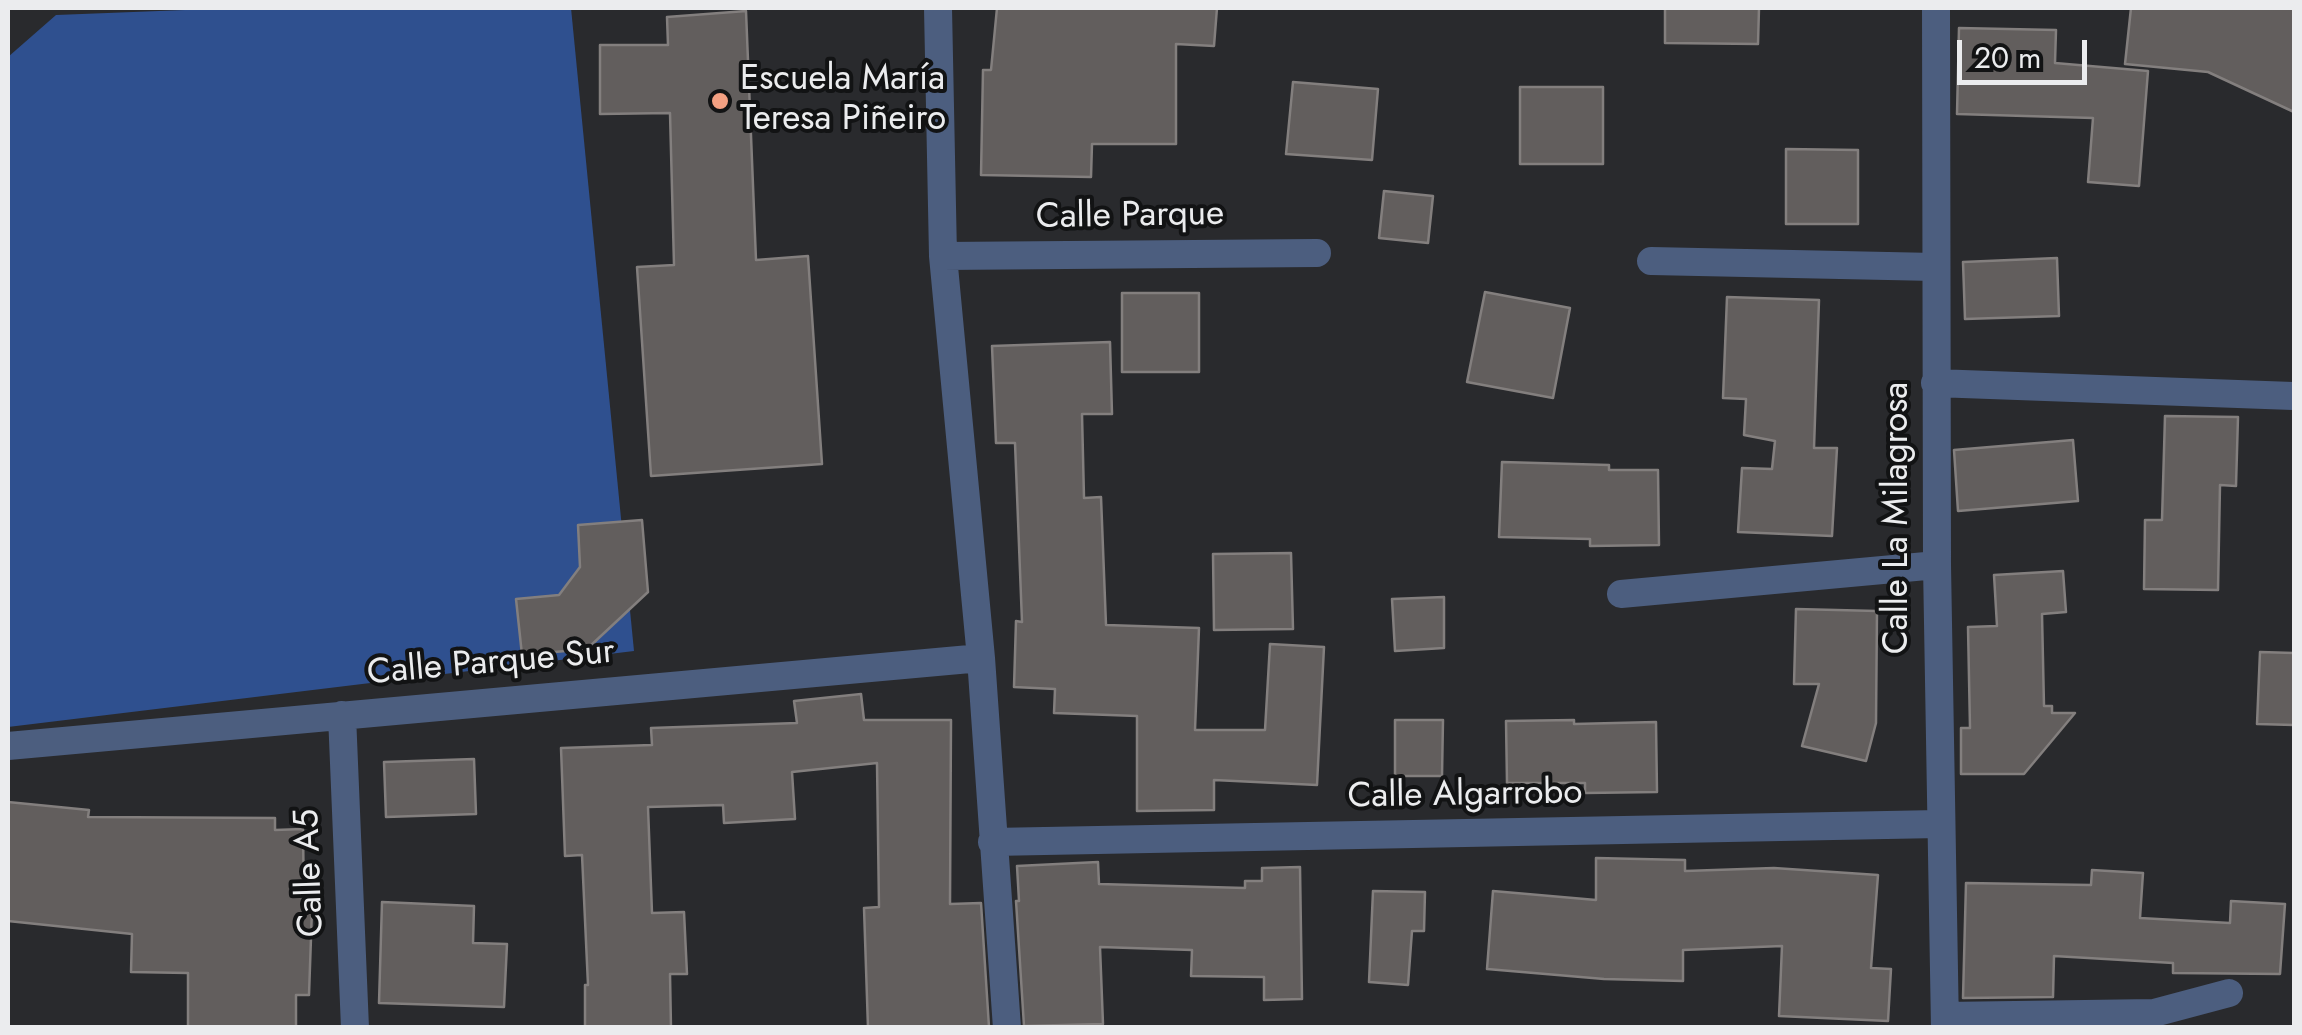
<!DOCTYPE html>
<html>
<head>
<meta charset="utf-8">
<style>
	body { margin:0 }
	#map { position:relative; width:2302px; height:1035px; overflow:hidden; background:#292a2d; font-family:Jost,sans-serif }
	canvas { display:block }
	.frame { position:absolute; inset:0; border:10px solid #ebecee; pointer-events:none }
	.scale { position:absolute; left:1957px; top:40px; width:130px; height:45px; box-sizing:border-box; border:5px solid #ebecee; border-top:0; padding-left:12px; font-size:30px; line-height:35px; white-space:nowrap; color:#ebecee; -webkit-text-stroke:8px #121314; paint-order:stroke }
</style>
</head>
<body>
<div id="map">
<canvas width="2302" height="1035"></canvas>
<div class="frame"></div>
<div class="scale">20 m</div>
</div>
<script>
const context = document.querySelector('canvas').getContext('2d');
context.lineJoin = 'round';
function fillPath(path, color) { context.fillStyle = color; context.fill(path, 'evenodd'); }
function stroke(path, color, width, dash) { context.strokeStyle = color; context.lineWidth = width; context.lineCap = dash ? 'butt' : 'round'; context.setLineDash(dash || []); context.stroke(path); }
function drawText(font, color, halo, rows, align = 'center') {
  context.font = font + ' Jost,sans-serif'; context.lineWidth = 8; context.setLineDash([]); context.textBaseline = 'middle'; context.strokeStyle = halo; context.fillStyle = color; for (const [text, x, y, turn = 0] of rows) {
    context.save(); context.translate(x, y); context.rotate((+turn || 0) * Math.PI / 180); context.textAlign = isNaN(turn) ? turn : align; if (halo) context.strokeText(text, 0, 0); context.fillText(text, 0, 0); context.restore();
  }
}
fillPath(new Path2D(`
	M 236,8 L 571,8 L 634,651 L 8,727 L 8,57 L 56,15 Z`), '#2f508f');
const building = new Path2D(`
	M 997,8 L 1217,8 L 1214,46 L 1176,44 L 1176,144 L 1092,144 L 1091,177 L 981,175 L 983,70 L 991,70 Z
	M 1665,8 L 1759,8 L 1758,44 L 1665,43 Z
	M 2131,8 L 2294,8 L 2294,112 L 2208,72 L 2125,64 Z
	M 746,11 L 756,260 L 808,256 L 822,464 L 651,476 L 637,267 L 674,265 L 670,113 L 600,114 L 600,45 L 668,45 L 667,17 Z
	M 1959,28 L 2056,30 L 2055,63 L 2148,71 L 2139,186 L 2088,182 L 2093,118 L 1957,114 Z
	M 1293,82 L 1378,89 L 1372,160 L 1286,154 Z
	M 1520,87 L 1603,87 L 1603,164 L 1520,164 Z
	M 1786,149 L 1858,150 L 1858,224 L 1786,224 Z
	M 1384,191 L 1433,196 L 1428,243 L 1379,238 Z
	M 2057,258 L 2059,316 L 1965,319 L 1963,262 Z
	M 1485,292 L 1570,308 L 1553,398 L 1467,382 Z
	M 1122,293 L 1199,293 L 1199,372 L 1122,372 Z
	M 1727,297 L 1819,300 L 1814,448 L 1837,448 L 1832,536 L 1738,532 L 1742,468 L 1772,469 L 1775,441 L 1744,435 L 1746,399 L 1723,398 Z
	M 1110,342 L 1112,414 L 1082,414 L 1084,498 L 1101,497 L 1106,625 L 1199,628 L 1195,730 L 1265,730 L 1270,644 L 1324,647 L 1317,785 L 1214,780 L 1214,810 L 1137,811 L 1137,716 L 1054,713 L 1055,689 L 1014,687 L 1016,621 L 1022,622 L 1015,443 L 996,443 L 992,346 Z
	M 2165,416 L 2238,417 L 2236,486 L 2220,485 L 2218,590 L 2144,589 L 2145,520 L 2162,520 Z
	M 2073,440 L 2078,501 L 1958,511 L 1954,450 Z
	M 1502,462 L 1609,465 L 1609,470 L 1658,470 L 1659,545 L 1590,546 L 1590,539 L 1499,537 Z
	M 642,520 L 648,592 L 587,649 L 522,655 L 516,599 L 559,595 L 580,567 L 578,525 Z
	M 1291,553 L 1293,629 L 1214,630 L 1213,554 Z
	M 2063,571 L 2066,612 L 2042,614 L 2044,706 L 2052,706 L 2052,713 L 2075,713 L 2024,774 L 1961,774 L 1961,728 L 1970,728 L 1968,627 L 1997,626 L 1994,575 Z
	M 1444,597 L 1444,648 L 1395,651 L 1392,599 Z
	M 1796,609 L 1877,611 L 1876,723 L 1866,761 L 1802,746 L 1819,684 L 1794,684 Z
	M 2260,652 L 2294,653 L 2294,725 L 2257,724 Z
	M 861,694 L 864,720 L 951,720 L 950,904 L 981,903 L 989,1027 L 868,1028 L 864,908 L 879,907 L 877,763 L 792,772 L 795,819 L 724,823 L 723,805 L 648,807 L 652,913 L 684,912 L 687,974 L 670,974 L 671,1028 L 585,1028 L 585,985 L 588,985 L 582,855 L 565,856 L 561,748 L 652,745 L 651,728 L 797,723 L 794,701 Z
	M 1395,720 L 1443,720 L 1442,776 L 1395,776 Z
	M 1574,720 L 1574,724 L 1656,722 L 1657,792 L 1585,793 L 1585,783 L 1507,783 L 1506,721 Z
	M 474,759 L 476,814 L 386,817 L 384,762 Z
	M 8,802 L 89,810 L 88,817 L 275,818 L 275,830 L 303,829 L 304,908 L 312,909 L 309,995 L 296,995 L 296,1028 L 188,1028 L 188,973 L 131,972 L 132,934 L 8,921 Z
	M 1596,858 L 1685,860 L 1685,871 L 1774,868 L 1878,875 L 1871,968 L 1891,969 L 1888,1021 L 1779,1016 L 1782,946 L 1683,950 L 1683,981 L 1604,979 L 1487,969 L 1493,891 L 1596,900 Z
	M 1098,862 L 1099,884 L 1245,888 L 1245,881 L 1262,881 L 1262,868 L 1300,867 L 1302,999 L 1264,1000 L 1264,977 L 1191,976 L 1192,950 L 1100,947 L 1103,1024 L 1024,1026 L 1016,901 L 1019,901 L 1017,866 Z
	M 2092,870 L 2143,873 L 2140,918 L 2230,923 L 2231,901 L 2285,904 L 2280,974 L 2173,973 L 2173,963 L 2054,956 L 2053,997 L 1963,998 L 1966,883 L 2091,885 Z
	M 1373,891 L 1425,892 L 1424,931 L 1412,931 L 1408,985 L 1369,982 Z
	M 382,902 L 474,906 L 473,943 L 507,944 L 504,1007 L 379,1003 Z`);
fillPath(building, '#625e5d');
stroke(building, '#837f7e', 2.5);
stroke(new Path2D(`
	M 938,8 L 943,256 L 981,658 L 1007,1028
	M 1936,8 L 1937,565 L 1945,1028
	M 943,256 L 1317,253
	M 1651,261 L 1935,267
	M 1935,383 L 2293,396
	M 1621,594 L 1937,565
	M 342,715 L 355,1028
	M 8,746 L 981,658
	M 992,842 L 1939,824
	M 1945,1016 L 2154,1013 L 2229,993`), '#4c5e7f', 28);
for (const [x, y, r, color] of [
	[720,101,10,"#f3a082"]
]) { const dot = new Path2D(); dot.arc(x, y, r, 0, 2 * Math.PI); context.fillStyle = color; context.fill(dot); stroke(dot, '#121314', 4); }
drawText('35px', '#ebecee', '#121314', [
	["Escuela María",740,81],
	["Teresa Piñeiro",740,121]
], 'left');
drawText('35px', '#ebecee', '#121314', [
	["Calle Parque",1130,217,-1],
	["Calle La Milagrosa",1899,518,-90],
	["Calle Parque Sur",491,664,-5],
	["Calle Algarrobo",1465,796,-1],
	["Calle A5",311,873,-92]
]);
</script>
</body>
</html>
